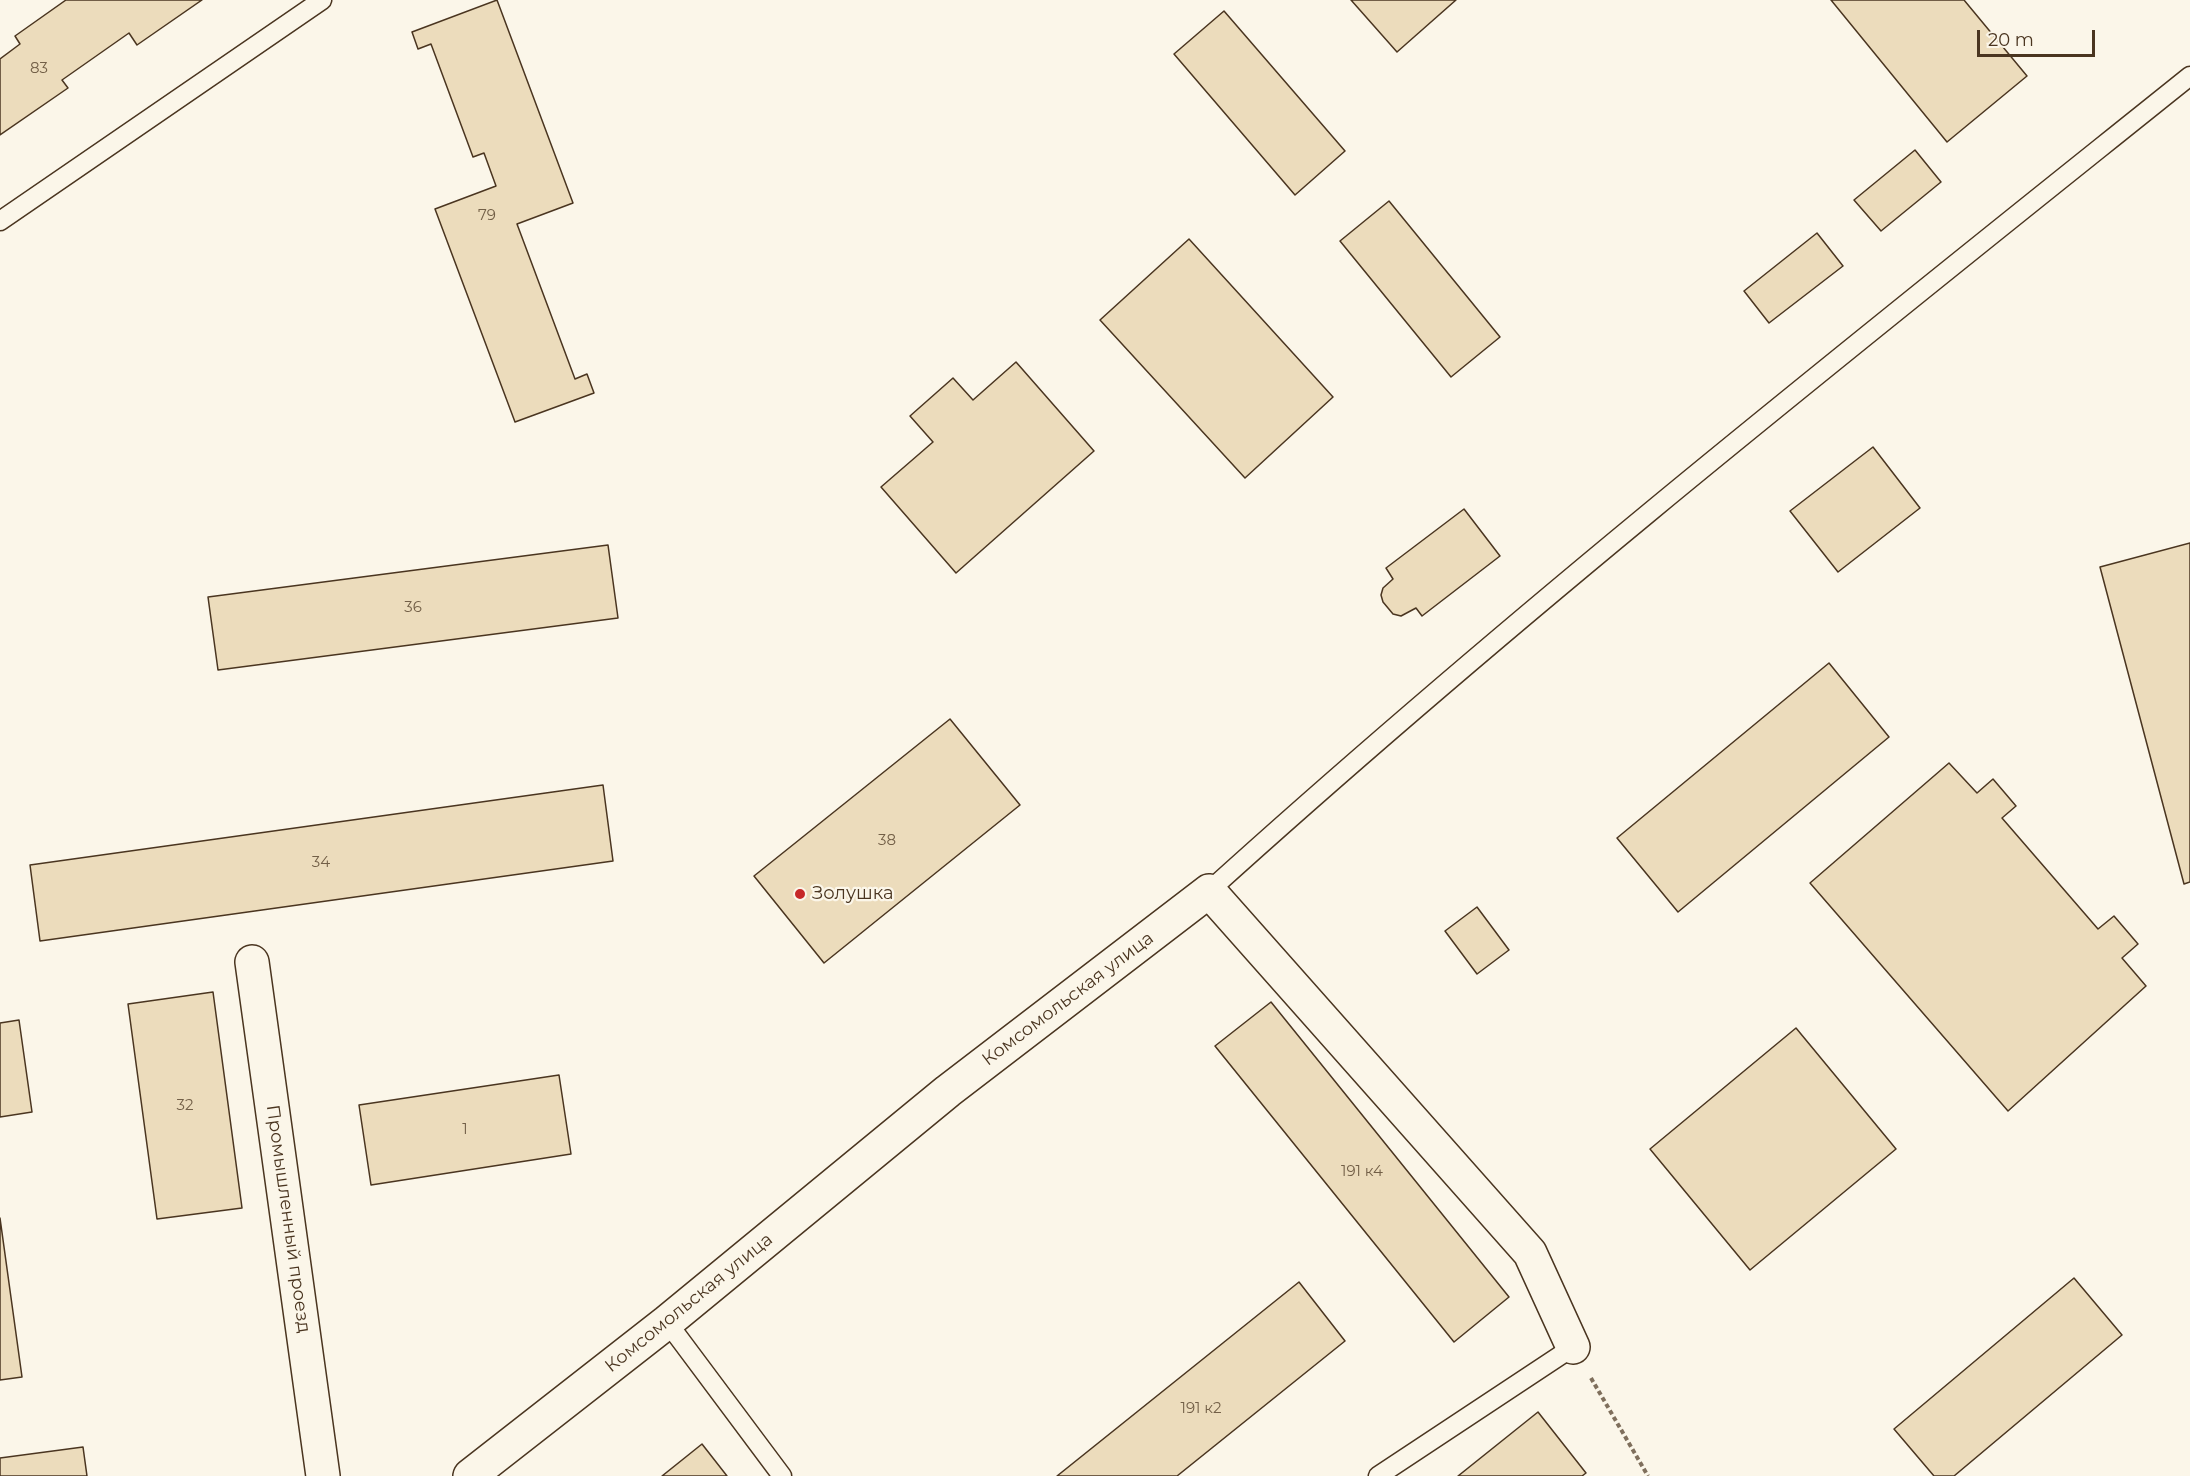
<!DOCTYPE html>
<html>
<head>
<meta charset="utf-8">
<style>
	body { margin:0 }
	#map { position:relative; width:2190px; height:1476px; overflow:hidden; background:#fbf6e9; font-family:Montserrat,sans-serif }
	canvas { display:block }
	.scale { position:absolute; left:1977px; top:30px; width:118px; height:27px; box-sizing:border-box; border:3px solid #4a3520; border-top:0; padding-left:8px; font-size:18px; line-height:21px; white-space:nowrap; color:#4a3520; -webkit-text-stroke:4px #fbf6e9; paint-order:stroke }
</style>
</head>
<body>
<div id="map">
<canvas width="2190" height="1476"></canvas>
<div class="scale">20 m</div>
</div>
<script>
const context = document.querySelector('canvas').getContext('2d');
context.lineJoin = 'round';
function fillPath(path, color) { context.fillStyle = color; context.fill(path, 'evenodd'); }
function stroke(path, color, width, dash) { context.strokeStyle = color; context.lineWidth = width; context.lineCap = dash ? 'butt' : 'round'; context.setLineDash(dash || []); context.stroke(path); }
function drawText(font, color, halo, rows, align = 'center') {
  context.font = font + ' Montserrat,sans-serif'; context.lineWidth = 4.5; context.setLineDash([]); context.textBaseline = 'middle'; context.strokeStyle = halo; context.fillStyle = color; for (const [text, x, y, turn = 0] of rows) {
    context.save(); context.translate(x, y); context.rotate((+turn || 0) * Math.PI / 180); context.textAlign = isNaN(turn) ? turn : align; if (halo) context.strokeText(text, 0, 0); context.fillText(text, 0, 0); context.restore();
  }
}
const building = new Path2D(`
	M 66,0 L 202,0 L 137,45 L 129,33 L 62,80 L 68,88 L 0,135 L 0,59 L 20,44 L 15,36 Z
	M 497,0 L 573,203 L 517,224 L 575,379 L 587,374 L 594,393 L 515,422 L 435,209 L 496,186 L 484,153 L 473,157 L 431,44 L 418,49 L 412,32 Z
	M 1351,0 L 1456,0 L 1397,52 Z
	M 1831,0 L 1964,0 L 2027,76 L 1947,142 Z
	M 1224,11 L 1345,151 L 1295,195 L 1174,54 Z
	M 1915,150 L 1941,182 L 1881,231 L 1854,200 Z
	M 1389,201 L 1500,337 L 1451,377 L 1340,241 Z
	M 1817,233 L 1843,266 L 1769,323 L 1744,291 Z
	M 1189,239 L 1333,397 L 1245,478 L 1100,320 Z
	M 1016,362 L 1094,451 L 956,573 L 881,487 L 933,442 L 910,416 L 953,378 L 973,400 Z
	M 1873,447 L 1920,508 L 1838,572 L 1790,511 Z
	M 1464,509 L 1500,556 L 1422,616 L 1416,608 L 1401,616 L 1393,614 L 1383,602 L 1381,595 L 1383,588 L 1393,579 L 1386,568 Z
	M 2190,543 L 2190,882 L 2184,884 L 2100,567 Z
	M 608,545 L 618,618 L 218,670 L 208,597 Z
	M 1829,663 L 1889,737 L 1678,912 L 1617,838 Z
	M 950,719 L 1020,805 L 824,963 L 754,876 Z
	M 1949,763 L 1977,793 L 1993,779 L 2016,806 L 2002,818 L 2098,929 L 2114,916 L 2138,944 L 2122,958 L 2146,986 L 2008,1111 L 1810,883 Z
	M 603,785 L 613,861 L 40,941 L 30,865 Z
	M 1477,907 L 1509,950 L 1477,974 L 1445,931 Z
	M 213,992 L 242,1208 L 157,1219 L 128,1004 Z
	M 1271,1002 L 1509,1297 L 1454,1342 L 1215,1046 Z
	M 19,1020 L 32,1112 L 0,1117 L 0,1023 Z
	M 1796,1028 L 1896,1149 L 1750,1270 L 1650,1149 Z
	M 559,1075 L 571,1154 L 371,1185 L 359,1105 Z
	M 0,1218 L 22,1377 L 0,1380 Z
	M 2074,1278 L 2122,1335 L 1954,1476 L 1934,1476 L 1894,1429 Z
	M 1299,1282 L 1345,1341 L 1177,1476 L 1057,1476 Z
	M 1538,1412 L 1586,1473 L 1582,1476 L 1458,1476 Z
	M 702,1444 L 727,1476 L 662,1476 Z
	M 83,1447 L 87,1476 L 0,1476 L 0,1458 Z`);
fillPath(building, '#ecdcbc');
stroke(building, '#4a3520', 1.5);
const service = new Path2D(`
	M 0,221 L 322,0
	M 1209,891 C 1524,606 1858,342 2190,76
	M 667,1322 L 782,1476
	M 1378,1476 L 1573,1347`);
const minor = new Path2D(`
	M 252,962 L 323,1476
	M 470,1476 L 667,1322 L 948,1091 L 1209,891 L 1530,1253 L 1573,1347`);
stroke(service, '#4a3520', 21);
stroke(minor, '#4a3520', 36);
stroke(new Path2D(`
	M 1591,1378 L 1648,1476`), '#7f6f5c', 4, [4.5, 3]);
stroke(service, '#fbf6e9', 18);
stroke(minor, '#fbf6e9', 33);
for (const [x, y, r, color] of [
	[800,894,6,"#c62828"]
]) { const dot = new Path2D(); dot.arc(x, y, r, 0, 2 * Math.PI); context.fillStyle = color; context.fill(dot); stroke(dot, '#fbf6e9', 2); }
drawText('15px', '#725f47', null, [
	["83",39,69],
	["79",487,216],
	["36",413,608],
	["38",887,841],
	["34",321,863],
	["32",185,1106],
	["1",465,1130],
	["191 к4",1362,1172],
	["191 к2",1201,1409]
]);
drawText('18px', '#4a3520', '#fbf6e9', [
	["Золушка",812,894]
], 'left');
drawText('18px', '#4a3520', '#fbf6e9', [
	["Комсомольская улица",1068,999,-37],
	["Промышленный проезд",288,1219,82],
	["Комсомольская улица",689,1303,-39]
]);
</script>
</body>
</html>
